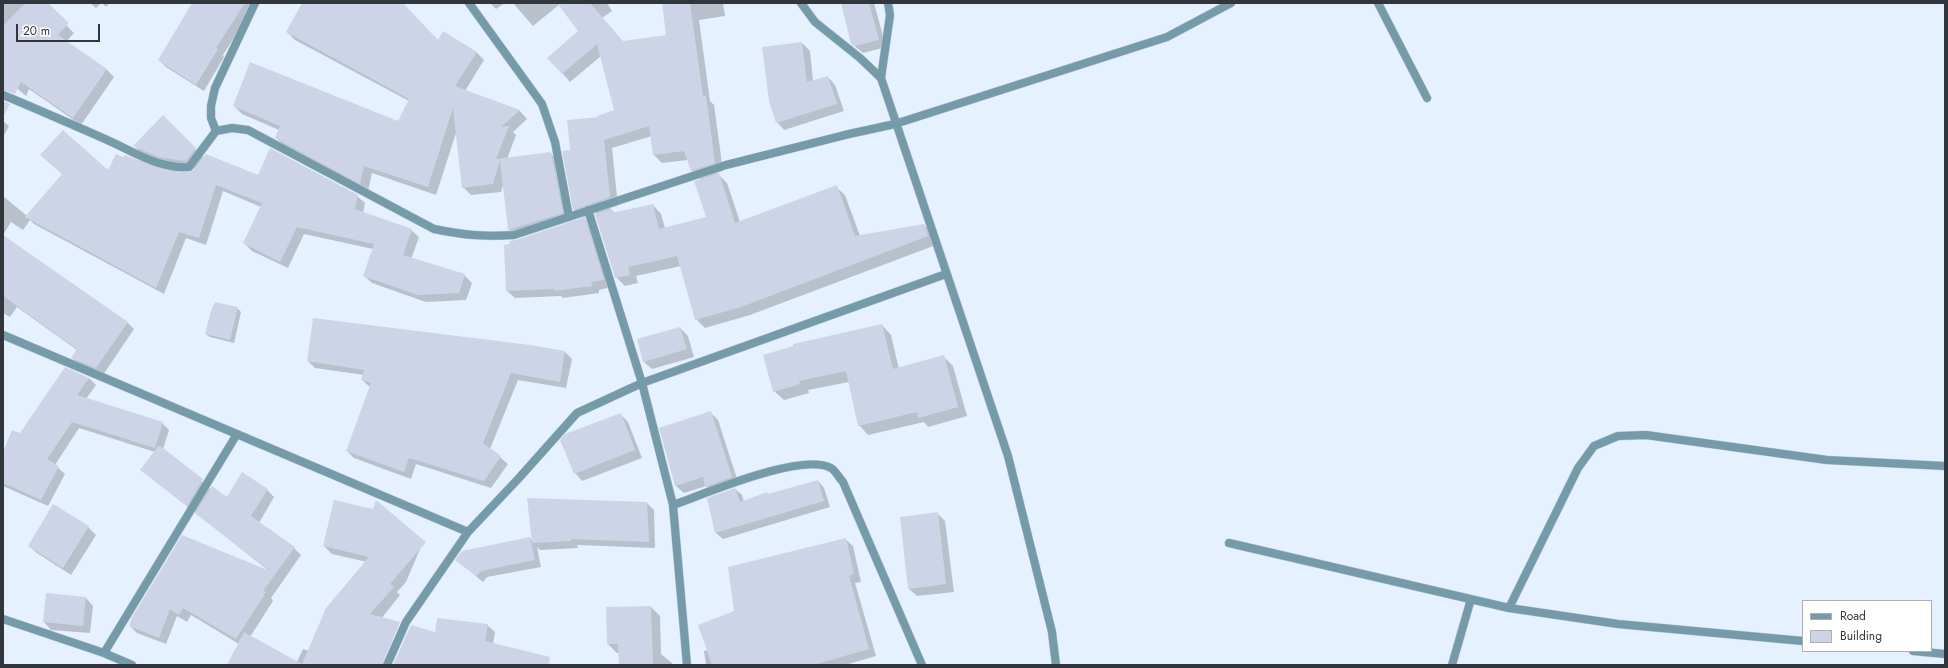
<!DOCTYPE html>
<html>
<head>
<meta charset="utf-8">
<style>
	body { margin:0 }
	#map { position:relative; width:1948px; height:668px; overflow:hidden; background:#e5f1fe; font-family:Jost,sans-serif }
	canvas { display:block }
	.frame { position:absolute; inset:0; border:4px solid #31363d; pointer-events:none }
	.legend { position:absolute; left:1802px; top:600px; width:130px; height:52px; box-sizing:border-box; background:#fff; border:1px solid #adafb1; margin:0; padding:5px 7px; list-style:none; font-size:12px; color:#31363d }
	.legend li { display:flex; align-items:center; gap:8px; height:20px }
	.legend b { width:20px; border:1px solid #adafb1 }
	.scale { position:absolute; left:16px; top:24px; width:84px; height:18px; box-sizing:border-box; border:2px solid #31363d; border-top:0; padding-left:5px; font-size:12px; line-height:14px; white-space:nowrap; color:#31363d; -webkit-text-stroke:3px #fff; paint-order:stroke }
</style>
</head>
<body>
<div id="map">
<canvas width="1948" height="668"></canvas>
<div class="frame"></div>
<ul class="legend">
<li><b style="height:5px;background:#759bab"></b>Road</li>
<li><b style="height:11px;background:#ced4e7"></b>Building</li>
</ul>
<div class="scale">20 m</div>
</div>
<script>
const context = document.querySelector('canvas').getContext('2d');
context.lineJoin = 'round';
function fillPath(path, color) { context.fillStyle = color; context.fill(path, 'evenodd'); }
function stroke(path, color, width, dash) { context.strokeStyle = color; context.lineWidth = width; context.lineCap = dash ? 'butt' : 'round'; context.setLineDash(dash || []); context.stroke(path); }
fillPath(new Path2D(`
	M 3,3 L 33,3 L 67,26 L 74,33 L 66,42 L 106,69 L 114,77 L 81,125 L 29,89 L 26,96 L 3,76 Z
	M 90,3 L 101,3 L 96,8 Z
	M 102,3 L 110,3 L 106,7 Z
	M 193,3 L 256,3 L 223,55 L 224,57 L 204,91 L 166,67 L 159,60 Z
	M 303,3 L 392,3 L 438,41 L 476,52 L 484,60 L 465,91 L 520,111 L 527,119 L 513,132 L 516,135 L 507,159 L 551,154 L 559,162 L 570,221 L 517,237 L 509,229 L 504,182 L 501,192 L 471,195 L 463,187 L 457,130 L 436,195 L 372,173 L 368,191 L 284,146 L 276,138 L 279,130 L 242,114 L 234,106 L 399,122 L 409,101 L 295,40 L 287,32 Z
	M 490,3 L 505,3 L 496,9 Z
	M 513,3 L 607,3 L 612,11 L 602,18 L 623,42 L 667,36 L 663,3 L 723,3 L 725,16 L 699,20 L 710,101 L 714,105 L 723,171 L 717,173 L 727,183 L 740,222 L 836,187 L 845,195 L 860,236 L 924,225 L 933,234 L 936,245 L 750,315 L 705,328 L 696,319 L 681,266 L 636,276 L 638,283 L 625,286 L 616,277 L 596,213 L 583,217 L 592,226 L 611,287 L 599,290 L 599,293 L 563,298 L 561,296 L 515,298 L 507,291 L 511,245 L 516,241 L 584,219 L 574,209 L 571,151 L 601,118 L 615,111 L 601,56 L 570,82 L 549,58 L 579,31 L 560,4 L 533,26 ZM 652,136 L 654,155 L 662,163 L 688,160 L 692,170 L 701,180 L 707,218 L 665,228 L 661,214 L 653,205 L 615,214 L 610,208 L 618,206 L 612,148 Z
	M 842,3 L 874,3 L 886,47 L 863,53 L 852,44 Z
	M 802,43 L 810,51 L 813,81 L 828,77 L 835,85 L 844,111 L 784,130 L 777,122 Z
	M 163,117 L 204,158 L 259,176 L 357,196 L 365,203 L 363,213 L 411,230 L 419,237 L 411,259 L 464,275 L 472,283 L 466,300 L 426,302 L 372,283 L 364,276 L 373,249 L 304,234 L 288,268 L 252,251 L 244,243 L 261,207 L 223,191 L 206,245 L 186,238 L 164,294 L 34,224 L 30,220 L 23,230 L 11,222 L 3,235 L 3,196 L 27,216 L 63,175 L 58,170 L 165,171 L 189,173 L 196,169 L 167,164 L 142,154 L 135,146 Z
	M 3,121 L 9,126 L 3,137 Z
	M 3,236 L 127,322 L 134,329 L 103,375 L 79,365 L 72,358 L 77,350 L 17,307 L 10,317 L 3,313 Z
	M 237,308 L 241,312 L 234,343 L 210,337 L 206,334 Z
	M 882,325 L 891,335 L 899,369 L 943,356 L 953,366 L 967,416 L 928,427 L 924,422 L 868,435 L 859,425 L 849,382 L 808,390 L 809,393 L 784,400 L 774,391 Z
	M 680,328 L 688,336 L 694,357 L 652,369 L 644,362 Z
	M 529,346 L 565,352 L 572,359 L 566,388 L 518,380 L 490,449 L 508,464 L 491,488 L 416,464 L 411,479 L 354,458 L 347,451 L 370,387 L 362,380 L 364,375 L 315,368 L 308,361 Z
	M 89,378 L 96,385 L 86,399 L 162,423 L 169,430 L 163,449 L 211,489 L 227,499 L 267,490 L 274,497 L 259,523 L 294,548 L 301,555 L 271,598 L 273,601 L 250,637 L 296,664 L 303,649 L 309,651 L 367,562 L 332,554 L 324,546 L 423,542 L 406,582 L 397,592 L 400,595 L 381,619 L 370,665 L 228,665 L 239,644 L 191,615 L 187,622 L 177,616 L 166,644 L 137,633 L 130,626 L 133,617 L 269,571 L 141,470 L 155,452 L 79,428 L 55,465 L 65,474 L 48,506 L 3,486 L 3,454 L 21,435 Z
	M 710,412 L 718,420 L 739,485 L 714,494 L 706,486 L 684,493 L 676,486 Z
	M 620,414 L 628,422 L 642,458 L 582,481 L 575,473 Z
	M 818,481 L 824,488 L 830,507 L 723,539 L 716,533 L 709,499 L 735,489 L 742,495 L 744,502 Z
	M 647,503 L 654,510 L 655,548 L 577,545 L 578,548 L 540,550 L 537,547 L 541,567 L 487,577 L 483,582 L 457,560 L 530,538 L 533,541 Z
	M 937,513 L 945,521 L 954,592 L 917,596 L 909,589 Z
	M 88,527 L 96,535 L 71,575 L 37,553 L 29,546 Z
	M 845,539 L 853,546 L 861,582 L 855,583 L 876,656 L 845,665 L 706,665 L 704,651 L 708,650 L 736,612 Z
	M 86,598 L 93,606 L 90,633 L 51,630 L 44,622 Z
	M 651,607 L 660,616 L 661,654 L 672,663 L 672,665 L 620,665 L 619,653 L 617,653 L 608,644 Z
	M 487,625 L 495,632 L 493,644 L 543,665 L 403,665 L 436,633 Z`), '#0003');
fillPath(new Path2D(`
	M 25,3 L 48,3 L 69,23 L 58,35 L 107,69 L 73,118 L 21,82 L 15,94 L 3,90 L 3,26 Z
	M 192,3 L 245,3 L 216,48 L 218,49 L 196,85 L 158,60 Z
	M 302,3 L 403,3 L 438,40 L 443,31 L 477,52 L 455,86 L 520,110 L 501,127 L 509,126 L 496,159 L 551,152 L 563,213 L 508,230 L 500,160 L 493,184 L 462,188 L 453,108 L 428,187 L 364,166 L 360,184 L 275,138 L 280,126 L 233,106 L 250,62 L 398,121 L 409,99 L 286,32 Z
	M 557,3 L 590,3 L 623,41 L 666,35 L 662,3 L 690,3 L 703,96 L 706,96 L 715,163 L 691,171 L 684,151 L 653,155 L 649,126 L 604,140 L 610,197 L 573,210 L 562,151 L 570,150 L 567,120 L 599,117 L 597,116 L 614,110 L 597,44 L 562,74 L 547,58 L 578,31 Z
	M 841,3 L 869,3 L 879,40 L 854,46 L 851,44 Z
	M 802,42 L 807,82 L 828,76 L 837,104 L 776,123 L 769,101 L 762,47 Z
	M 3,101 L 10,104 L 3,117 Z
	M 163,115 L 196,148 L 186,161 L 158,157 L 133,146 Z
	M 63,130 L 108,170 L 116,154 L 123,157 L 125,155 L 165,170 L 189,172 L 193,170 L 206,154 L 258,175 L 270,148 L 358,195 L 355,209 L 412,229 L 403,255 L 465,274 L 459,293 L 418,295 L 363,276 L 374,244 L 297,227 L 280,262 L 243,243 L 262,203 L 216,185 L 199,238 L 179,232 L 156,288 L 25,217 L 62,174 L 40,155 Z
	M 719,173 L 735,223 L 837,185 L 855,236 L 924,224 L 928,236 L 741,307 L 695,320 L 677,256 L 628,267 L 630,275 L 615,278 L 595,214 L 611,209 L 612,213 L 653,204 L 659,229 L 706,217 L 694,181 Z
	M 585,217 L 604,280 L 591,282 L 592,286 L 554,291 L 554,289 L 506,291 L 504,245 L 510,244 L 509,241 L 516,240 Z
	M 3,235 L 128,322 L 96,368 L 71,358 L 77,349 L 3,296 Z
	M 215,302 L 238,307 L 230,340 L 205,334 L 211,311 Z
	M 313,318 L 530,345 L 565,351 L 560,382 L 511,373 L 483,443 L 501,456 L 484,481 L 409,458 L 404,472 L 346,451 L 371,383 L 361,380 L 364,370 L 307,361 Z
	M 882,324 L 893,369 L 944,355 L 958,407 L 918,418 L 917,412 L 858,426 L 846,371 L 799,381 L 800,384 L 773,392 L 763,355 L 793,346 L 793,344 Z
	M 680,327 L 687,349 L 643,362 L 637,339 Z
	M 65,367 L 89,378 L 77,395 L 163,422 L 155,448 L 72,422 L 47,459 L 59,466 L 41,500 L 3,483 L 3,452 L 12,430 L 20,433 Z
	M 711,411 L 732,477 L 705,487 L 703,477 L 675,486 L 659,428 Z
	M 621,413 L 635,450 L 574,474 L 560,440 L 565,434 Z
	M 159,445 L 203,479 L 187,506 L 140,470 Z
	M 242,472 L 268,489 L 251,516 L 295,547 L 263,591 L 266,592 L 236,639 L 183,608 L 179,615 L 170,609 L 159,638 L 129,626 L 132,617 L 182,535 L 270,571 L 195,513 L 212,486 L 227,497 Z
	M 818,480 L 824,501 L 715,533 L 707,498 L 735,488 L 740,502 L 767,492 L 768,494 Z
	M 527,498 L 647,502 L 649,542 L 571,539 L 571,541 L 532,543 Z
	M 334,500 L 373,509 L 376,500 L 426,542 L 390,584 L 394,587 L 370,614 L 400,622 L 382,665 L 227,665 L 244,632 L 302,664 L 326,608 L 369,557 L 323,546 Z
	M 53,504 L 89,526 L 63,568 L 28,546 Z
	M 938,512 L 946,584 L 908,589 L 900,517 Z
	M 530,537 L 535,560 L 481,571 L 476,576 L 455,560 L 462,551 Z
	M 846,538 L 854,574 L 849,576 L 869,649 L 813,665 L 712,665 L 698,625 L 734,611 L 728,567 Z
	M 46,593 L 86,597 L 83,626 L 43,622 Z
	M 651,606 L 653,665 L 619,665 L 618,644 L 607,644 L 606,607 Z
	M 437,618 L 488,624 L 485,641 L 550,657 L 549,665 L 393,665 L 411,625 L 435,632 Z`), '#ced4e7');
const minor = new Path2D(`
	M 469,3 L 542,104 L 555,142 L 569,217
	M 801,3 L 815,22 L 860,58 L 881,78 L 1008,456 L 1052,632 L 1056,665
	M 1378,3 L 1427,98
	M 881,78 L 890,15 L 888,3
	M 3,95 C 37,109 71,124 105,139 C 133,151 158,169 189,167 L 216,131 L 232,128 L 248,130 L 434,229 C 463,235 484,237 514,235 L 726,165 L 849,134 L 895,124 L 1167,37 L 1231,3
	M 216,131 L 211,118 L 211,106 L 215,88 L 255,3
	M 588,210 L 642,383 L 673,505 L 687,665
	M 3,335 L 468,532
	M 673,505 C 705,494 801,452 831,468 C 835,470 839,478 843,482 L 922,665
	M 1229,543 L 1509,608 L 1618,624 L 1803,641
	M 1509,608 L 1578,468 L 1594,446 L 1618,436 L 1646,435 L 1827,460 L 1945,466
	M 3,619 L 104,653 L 132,665
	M 1913,651 L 1945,654
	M 104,653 L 237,434
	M 387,665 L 406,622 L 468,532 L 519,478 L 577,413 L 642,383 L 946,274
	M 1452,665 L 1471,599`);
stroke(minor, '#c1ccd7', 9);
stroke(minor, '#759bab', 8);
</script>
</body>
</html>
